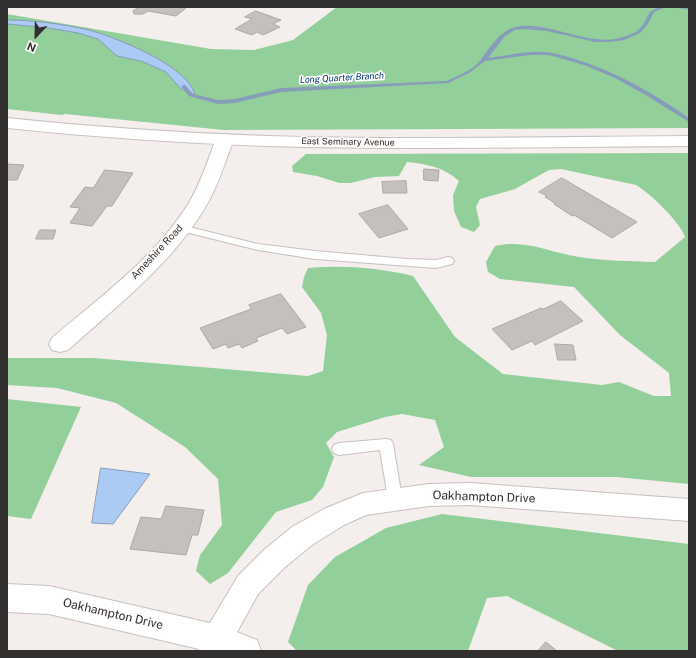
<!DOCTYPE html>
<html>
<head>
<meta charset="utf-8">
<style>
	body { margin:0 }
	#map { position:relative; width:696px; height:658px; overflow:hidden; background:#f4efec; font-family:"Public Sans",sans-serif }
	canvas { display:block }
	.frame { position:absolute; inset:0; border:8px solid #322f2f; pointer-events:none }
	.north { position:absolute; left:16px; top:16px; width:40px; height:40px; -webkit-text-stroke:3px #fffdfc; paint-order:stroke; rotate:202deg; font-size:11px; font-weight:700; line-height:16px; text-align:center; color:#322f2f }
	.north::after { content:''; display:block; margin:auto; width:14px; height:18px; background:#322f2f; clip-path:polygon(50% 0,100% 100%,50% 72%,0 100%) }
</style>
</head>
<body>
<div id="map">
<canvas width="696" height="658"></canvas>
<div class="frame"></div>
<div class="north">N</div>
</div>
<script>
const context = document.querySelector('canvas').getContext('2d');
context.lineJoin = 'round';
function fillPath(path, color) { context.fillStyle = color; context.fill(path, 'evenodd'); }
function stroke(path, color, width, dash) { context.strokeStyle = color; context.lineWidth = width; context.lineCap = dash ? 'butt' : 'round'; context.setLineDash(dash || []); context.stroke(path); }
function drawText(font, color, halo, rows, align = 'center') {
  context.font = font + ' "Public Sans",sans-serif'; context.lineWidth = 3.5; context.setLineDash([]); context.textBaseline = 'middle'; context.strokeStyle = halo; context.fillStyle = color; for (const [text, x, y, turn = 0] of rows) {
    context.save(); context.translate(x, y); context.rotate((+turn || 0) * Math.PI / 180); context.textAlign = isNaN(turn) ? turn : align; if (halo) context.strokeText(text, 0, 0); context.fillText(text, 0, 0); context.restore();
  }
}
fillPath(new Path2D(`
	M 337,7 L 689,7 L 689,128 L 224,130 L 65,114 L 62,115 L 7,109 L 7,14 L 211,49 L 254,50 L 293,40 Z
	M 689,153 L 689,484 L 616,477 L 471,477 L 419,465 L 444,447 L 435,420 L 402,414 L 385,417 L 337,432 L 326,443 L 334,457 L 323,487 L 312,500 L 276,512 L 228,573 L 210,584 L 196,571 L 200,555 L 222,525 L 218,479 L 185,447 L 116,403 L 57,388 L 7,385 L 7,358 L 93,358 L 308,376 L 323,371 L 327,335 L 321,313 L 302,287 L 304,277 L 308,268 C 343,265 379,268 413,276 L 455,337 L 503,374 L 602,385 L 619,382 L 654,396 L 671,396 L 669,373 L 620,335 L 574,287 L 500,279 L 488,272 L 486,262 L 495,246 C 526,239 548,252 579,257 C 603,261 630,261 655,262 L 685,237 C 680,222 650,193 636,185 L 561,169 L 549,170 L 515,189 L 480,199 L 476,207 L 480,225 L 474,232 L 461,227 L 454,211 L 453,195 L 459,181 C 444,167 426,164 407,162 L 399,176 L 375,177 L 351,183 L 339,183 L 317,176 L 293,172 L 292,166 L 306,154 Z
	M 7,399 L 81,407 L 31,519 L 7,516 Z
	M 442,514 L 689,544 L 689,651 L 618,651 L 507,596 L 487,598 L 468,651 L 297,651 L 288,642 L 308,585 L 335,557 L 386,528 Z`), '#92cf9a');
const water = new Path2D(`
	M 7,20 C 34,20 63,24 89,30 C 115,37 189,66 195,95 L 181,89 L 166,72 L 141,61 L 117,56 L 98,39 L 78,33 L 49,28 L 7,24 Z
	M 101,468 L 150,474 L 113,524 L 92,523 Z`);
fillPath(water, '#abcaf4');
stroke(water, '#879cb9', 1);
fillPath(new Path2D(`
	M 660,7 L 666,7 L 654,12 L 648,24 L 640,33 L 624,40 L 610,42 L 595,42 L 547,31 L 524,29 L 515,30 L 505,36 L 488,58 C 506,56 524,51 542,52 C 553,52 565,56 575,59 C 617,72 653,93 689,118 L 689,122 L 644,94 L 615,78 L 584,65 L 549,55 L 530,55 L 485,61 L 469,73 L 448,83 L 281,92 L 235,103 L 218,104 L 189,96 L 181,86 L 185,85 L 193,94 L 218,100 L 235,99 L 281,88 L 447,81 C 457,76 471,71 479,62 C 487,52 498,33 512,28 C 541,18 582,44 615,39 C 624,37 636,34 642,26 C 650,17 645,12 660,7 Z
	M 679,7 L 689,8 L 689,10 L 679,8 Z`), '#879cb9');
const building = new Path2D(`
	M 140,7 L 179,7 L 186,8 L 176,16 L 148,11 L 143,14 L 134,14 L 133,11 Z
	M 256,11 L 281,20 L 273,24 L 280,27 L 263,35 L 257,32 L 252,35 L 235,29 L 252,19 L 245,17 Z
	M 7,164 L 24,165 L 17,180 L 7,180 Z
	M 424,169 L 439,170 L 438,181 L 424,180 Z
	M 105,170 L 133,173 L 112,206 L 107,206 L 92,226 L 70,223 L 80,208 L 70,207 L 85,187 L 93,188 Z
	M 562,178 L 637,222 L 612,238 L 574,215 L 572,216 L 554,204 L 555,203 L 545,197 L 547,196 L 539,192 Z
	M 406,181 L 407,193 L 383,193 L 382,182 Z
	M 388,205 L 408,229 L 379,238 L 359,214 Z
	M 40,230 L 56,230 L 53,239 L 36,239 Z
	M 281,294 L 306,327 L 287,334 L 282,328 L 256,338 L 258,341 L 242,348 L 239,344 L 228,348 L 226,344 L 213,349 L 200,328 L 251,309 L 249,305 Z
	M 561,301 L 583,321 L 535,345 L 532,341 L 512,350 L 492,329 L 541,308 L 543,309 Z
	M 555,344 L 573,345 L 576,360 L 558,360 Z
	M 166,506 L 204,510 L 198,535 L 192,535 L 186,555 L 130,549 L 141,517 L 161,519 Z
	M 546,642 L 557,651 L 538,651 Z`);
fillPath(building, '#c4c0bc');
stroke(building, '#aca8a4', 1);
const service = new Path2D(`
	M 181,225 L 258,244 L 315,251 L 407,259 L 436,260 L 448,257 L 452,258 L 454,261 L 452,264 L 436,268 L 315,259 L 258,250 L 177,230 L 176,228 L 177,226 Z
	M 386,439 L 391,440 L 393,444 L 402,498 L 400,502 L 395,504 L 390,502 L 388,498 L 380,450 L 339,455 L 334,453 L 332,449 L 334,445 L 339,443 Z`);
const minor = new Path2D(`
	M 225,134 L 231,135 L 234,139 C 226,159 220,180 210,199 C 177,260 119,304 68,350 L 60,352 L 52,350 L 49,344 L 52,338 C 99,298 153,259 187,206 C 200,185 207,162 216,139 L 219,135 Z
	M 470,483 L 689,499 L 689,521 L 470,505 L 429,506 L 366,515 L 344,525 L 312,545 L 284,568 L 258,594 L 237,632 L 257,640 L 261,651 L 198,651 L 199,649 L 49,614 L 7,612 L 7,584 L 49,586 L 210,623 L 238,576 L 264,550 L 292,527 L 324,509 L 363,493 L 429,484 Z`);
const tertiary = new Path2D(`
	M 7,118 C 93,127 180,133 267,136 C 408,140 548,137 689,136 L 689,146 C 548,147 408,150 267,146 C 180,143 93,137 7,128 Z`);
stroke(service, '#c7c1bf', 2);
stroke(minor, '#c7c1bf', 2);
stroke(tertiary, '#c7c1bf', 2);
fillPath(service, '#fff');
fillPath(minor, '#fff');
fillPath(tertiary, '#fff');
drawText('italic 9px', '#00336f', '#fffdfc', [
	["Long Quarter Branch",342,78,-3]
]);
drawText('9px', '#322f2f', '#fffdfc', [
	["East Seminary Avenue",348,142,1]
]);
drawText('10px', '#322f2f', '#fffdfc', [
	["Ameshire Road",157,252,-47]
]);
drawText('12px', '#322f2f', '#fffdfc', [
	["Oakhampton Drive",484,497,2],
	["Oakhampton Drive",113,614,13]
]);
</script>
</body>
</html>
